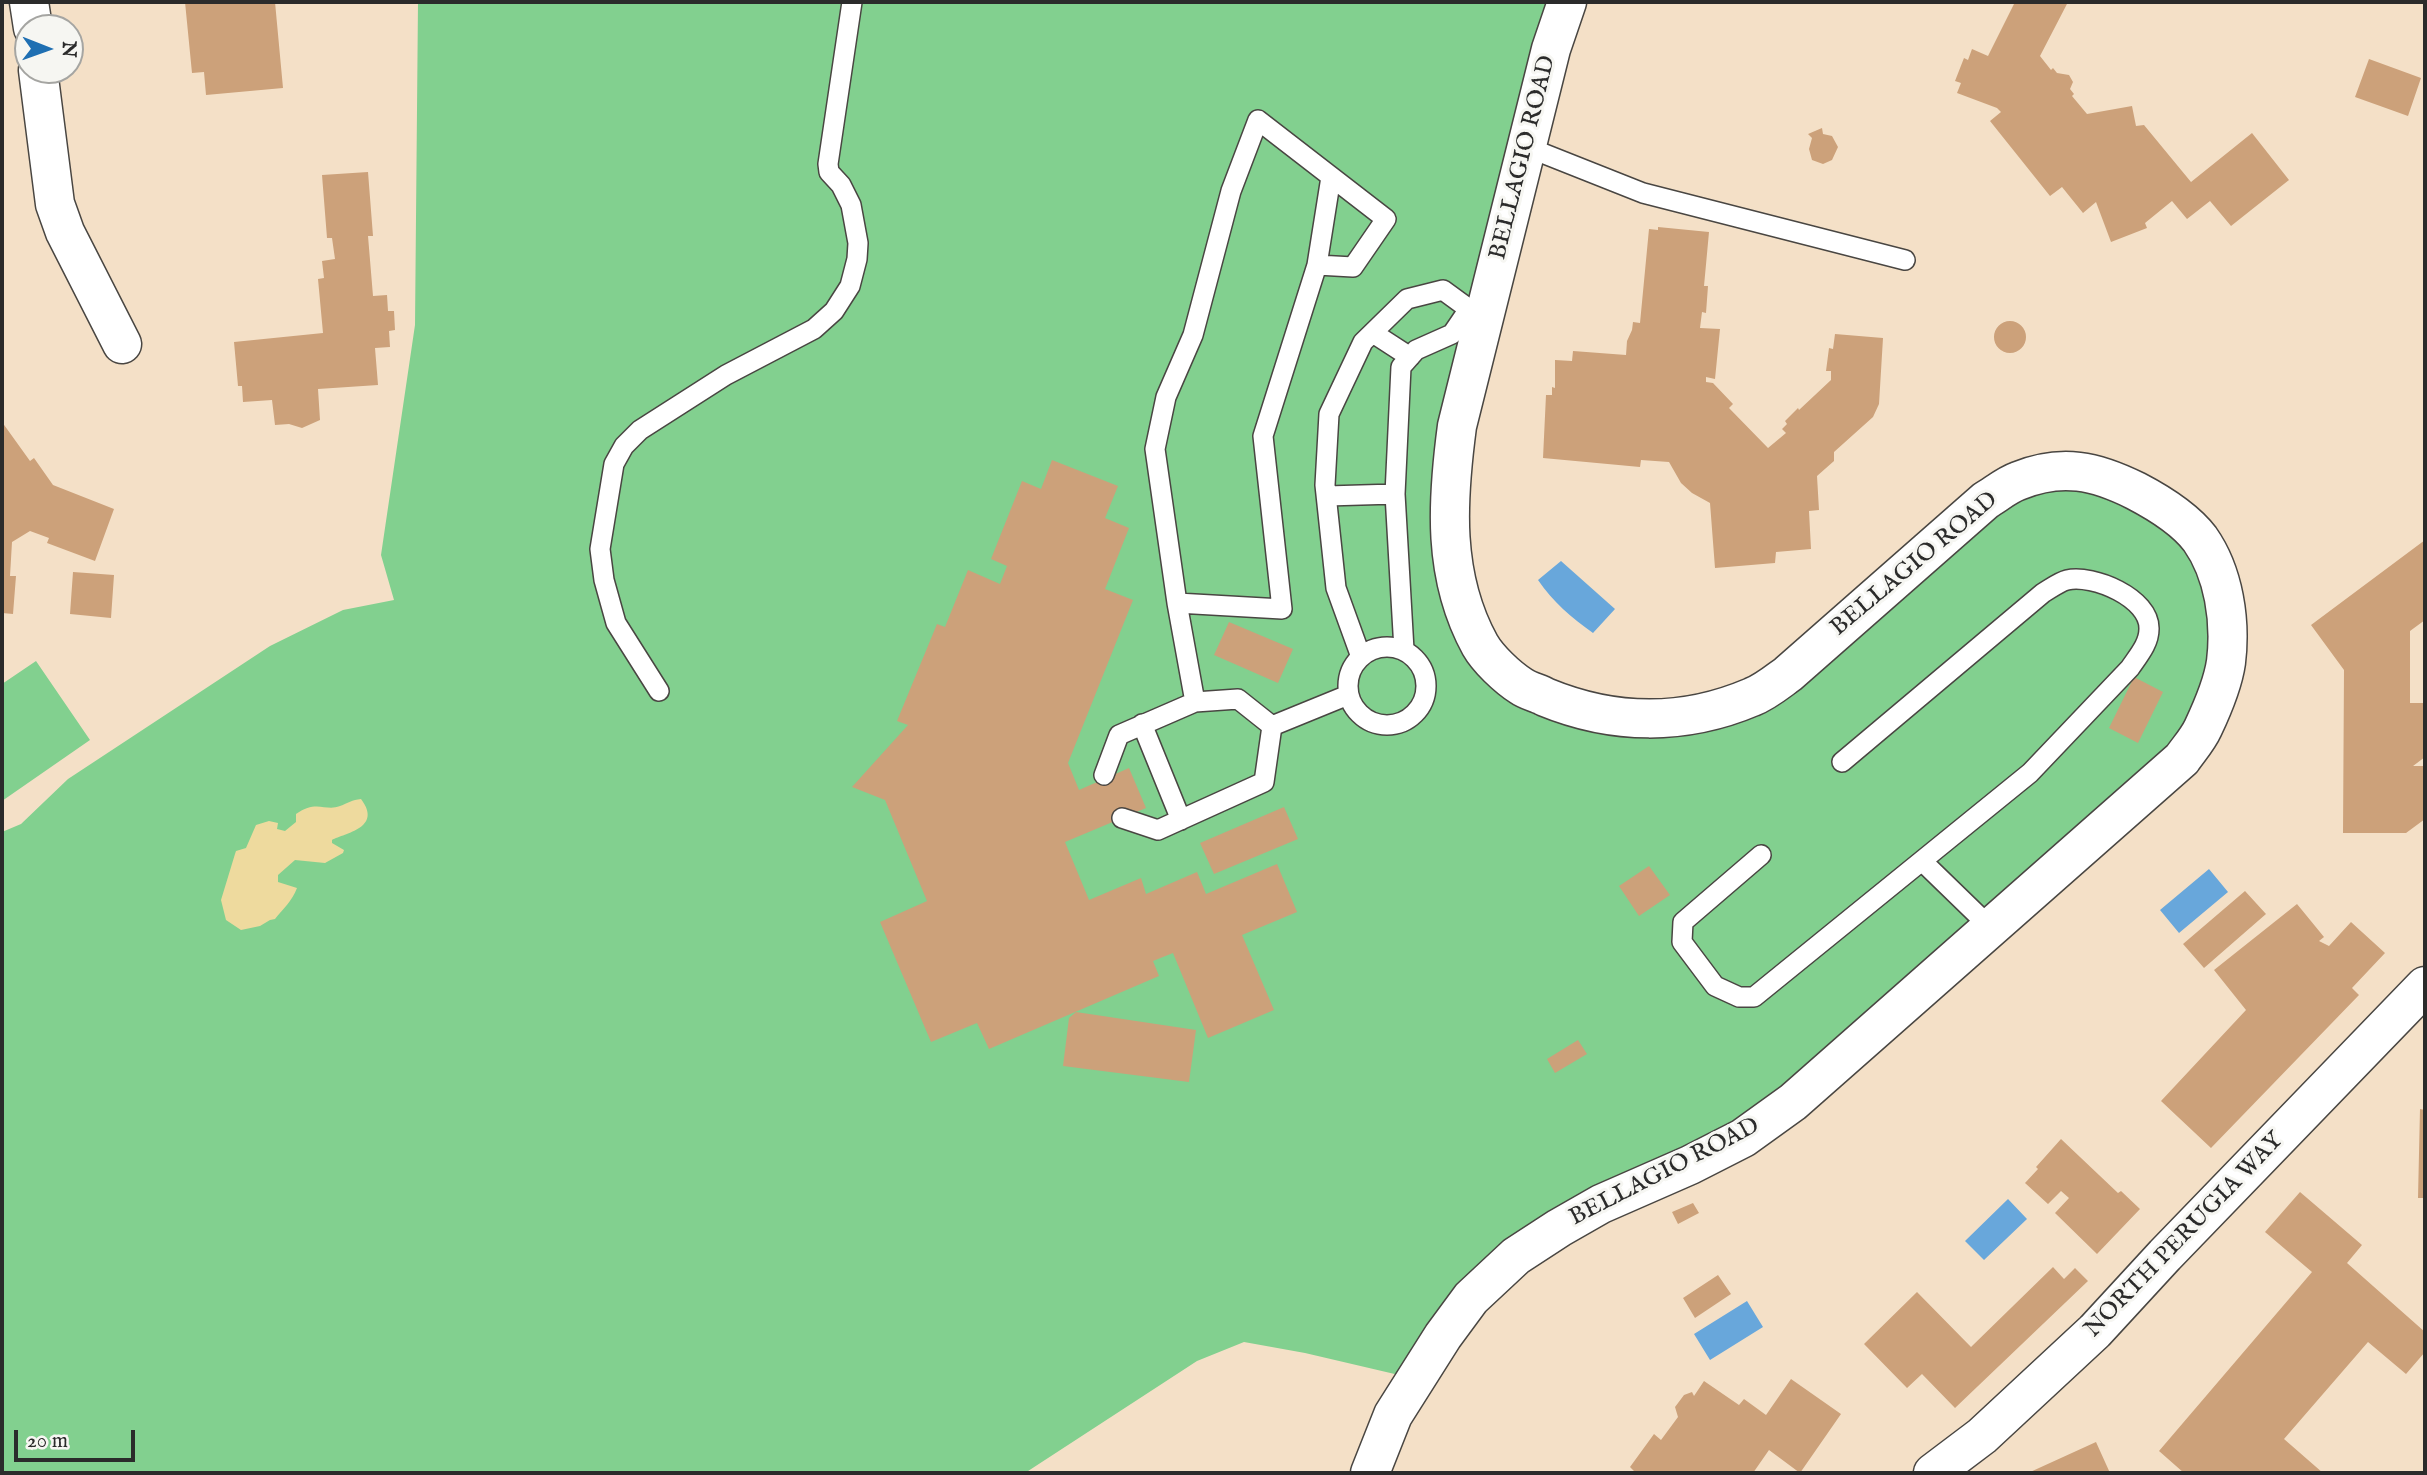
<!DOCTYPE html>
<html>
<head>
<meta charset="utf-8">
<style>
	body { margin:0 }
	#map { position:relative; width:2427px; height:1475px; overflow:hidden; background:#f4e0c7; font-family:"IM FELL English",serif }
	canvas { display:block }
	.frame { position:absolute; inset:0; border:4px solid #2b2b2b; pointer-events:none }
	.north { position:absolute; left:14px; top:14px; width:70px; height:70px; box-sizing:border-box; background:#f6f6f2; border:2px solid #a5a5a2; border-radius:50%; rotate:91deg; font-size:19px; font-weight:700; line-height:28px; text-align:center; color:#2b2b2b }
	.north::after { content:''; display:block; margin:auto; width:24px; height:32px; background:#1f6fb2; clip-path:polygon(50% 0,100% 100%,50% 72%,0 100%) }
	.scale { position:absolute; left:14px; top:1430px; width:121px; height:32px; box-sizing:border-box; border:4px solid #2b2b2b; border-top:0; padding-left:9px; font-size:21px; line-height:24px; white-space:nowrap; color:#2b2b2b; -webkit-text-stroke:5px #f6f6f2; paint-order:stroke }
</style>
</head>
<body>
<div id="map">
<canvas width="2427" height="1475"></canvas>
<div class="frame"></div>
<div class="north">N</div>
<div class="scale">20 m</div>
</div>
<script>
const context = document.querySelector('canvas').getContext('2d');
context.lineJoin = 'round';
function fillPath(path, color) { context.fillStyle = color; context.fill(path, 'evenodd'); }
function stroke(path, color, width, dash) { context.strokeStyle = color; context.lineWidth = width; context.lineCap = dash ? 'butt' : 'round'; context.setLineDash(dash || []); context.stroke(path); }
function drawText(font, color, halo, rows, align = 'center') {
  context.font = font + ' "IM FELL English",serif'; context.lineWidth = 6; context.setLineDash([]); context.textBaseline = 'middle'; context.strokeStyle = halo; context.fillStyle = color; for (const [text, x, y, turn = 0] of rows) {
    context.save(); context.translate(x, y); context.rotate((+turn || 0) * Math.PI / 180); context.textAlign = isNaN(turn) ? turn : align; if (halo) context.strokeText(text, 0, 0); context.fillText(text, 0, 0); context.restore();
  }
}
fillPath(new Path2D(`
	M 418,2 L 1567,2 L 1469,381 L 1466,615 L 1576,709 L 1724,707 L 1986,500 L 2084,471 L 2214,563 L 2203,729 L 1842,1058 L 1559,1228 L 1416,1379 L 1305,1353 L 1244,1342 L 1197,1361 L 1025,1473 L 2,1473 L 2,832 L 21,824 L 68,779 L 270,646 L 343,610 L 394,600 L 381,555 L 415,325 Z
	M 36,661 L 90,740 L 2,801 L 2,684 Z`), '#82d08f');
fillPath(new Path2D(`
	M 361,799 C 383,828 345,833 332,840 L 332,843 L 344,850 L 343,853 L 325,863 L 295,860 L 278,875 L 278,882 L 297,888 C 292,901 283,909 275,919 L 270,920 L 260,926 L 241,930 L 226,920 L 221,900 L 235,854 L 236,851 L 246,848 L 256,825 L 269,821 L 278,823 L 277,829 L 285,831 L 296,822 L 296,814 C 317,799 325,812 340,806 C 348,803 352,800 361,799 Z`), '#eeda9e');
fillPath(new Path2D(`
	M 1561,561 L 1615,609 L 1593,633 C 1572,618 1553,602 1538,580 Z
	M 2209,869 L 2228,892 L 2179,933 L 2160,910 Z
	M 2008,1199 L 2027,1219 L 1984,1260 L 1965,1241 Z
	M 1747,1301 L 1763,1327 L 1710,1360 L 1694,1334 Z`), '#68a7db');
fillPath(new Path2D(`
	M 185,2 L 275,2 L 283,88 L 206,95 L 204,72 L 192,73 Z
	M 2015,2 L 2068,2 L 2040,56 L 2051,70 L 2053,68 L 2057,73 L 2069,75 L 2073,82 L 2070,89 L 2074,94 L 2072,96 L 2087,114 L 2132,106 L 2136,126 L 2144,125 L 2191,182 L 2252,133 L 2289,180 L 2231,226 L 2210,201 L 2187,219 L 2172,201 L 2145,223 L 2147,228 L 2111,242 L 2096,202 L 2083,213 L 2062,187 L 2050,196 L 1990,121 L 2001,112 L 1997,108 L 1957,93 L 1961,83 L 1955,81 L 1964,58 L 1968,60 L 1972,49 L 1988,56 Z
	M 2369,59 L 2421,78 L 2408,116 L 2355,97 Z
	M 1822,128 L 1823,134 L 1832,136 L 1838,147 L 1832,160 L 1823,164 L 1812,160 L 1809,149 L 1812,138 L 1808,134 Z
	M 368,172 L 373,236 L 368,236 L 373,296 L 387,295 L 388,311 L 394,311 L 395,330 L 389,331 L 390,347 L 375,348 L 378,385 L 318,389 L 320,420 L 302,428 L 289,424 L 275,425 L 272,400 L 243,402 L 242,386 L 238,386 L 234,342 L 323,333 L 318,279 L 324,278 L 322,261 L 335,259 L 332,238 L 327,238 L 322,175 Z
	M 1658,227 L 1709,232 L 1704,286 L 1708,286 L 1706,313 L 1702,312 L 1700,328 L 1720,329 L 1715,379 L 1706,377 L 1706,382 L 1713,383 L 1733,404 L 1729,408 L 1768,448 L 1786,433 L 1782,429 L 1787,424 L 1785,421 L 1798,408 L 1799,410 L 1831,380 L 1831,371 L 1826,371 L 1829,348 L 1833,349 L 1835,334 L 1883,338 L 1879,404 L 1873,417 L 1834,452 L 1834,461 L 1817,476 L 1819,510 L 1809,511 L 1811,549 L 1776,552 L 1775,563 L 1715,568 L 1710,503 L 1692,493 L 1681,483 L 1669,462 L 1641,460 L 1640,467 L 1543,458 L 1546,395 L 1552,395 L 1552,387 L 1555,388 L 1555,360 L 1572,361 L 1573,351 L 1626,355 L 1627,341 L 1632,330 L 1633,322 L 1640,323 L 1649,229 L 1658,230 Z
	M1994 337a16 16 0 1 1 32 0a16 16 0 1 1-32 0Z
	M 2,422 L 30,461 L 34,458 L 53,485 L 114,509 L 95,561 L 47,543 L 49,538 L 30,531 L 12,542 L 10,576 L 16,576 L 13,614 L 2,613 Z
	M 1052,460 L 1118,486 L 1105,518 L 1129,528 L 1105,589 L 1133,600 L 1068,763 L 1079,790 L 1129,768 L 1146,808 L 1065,842 L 1089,900 L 1141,878 L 1146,894 L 1197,872 L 1206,894 L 1277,864 L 1297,912 L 1242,935 L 1274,1010 L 1208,1038 L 1173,953 L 1153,961 L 1159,976 L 989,1049 L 977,1023 L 931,1042 L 880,922 L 927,901 L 885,800 L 852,787 L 908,725 L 897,721 L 937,624 L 945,627 L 968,570 L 1000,584 L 1007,566 L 991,559 L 1022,481 L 1041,489 Z
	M 2425,540 L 2425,620 L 2410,631 L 2410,703 L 2425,703 L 2425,757 L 2413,766 L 2425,766 L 2425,819 L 2406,833 L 2343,833 L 2344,670 L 2311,625 Z
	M 73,572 L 114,575 L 111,618 L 70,614 Z
	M 1229,622 L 1293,649 L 1278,683 L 1214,655 Z
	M 2134,677 L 2163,692 L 2138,743 L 2109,728 Z
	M 1284,807 L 1298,839 L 1214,874 L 1200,843 Z
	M 1649,866 L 1670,895 L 1639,916 L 1619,886 Z
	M 2245,891 L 2266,914 L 2204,968 L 2183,944 Z
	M 2297,904 L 2324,937 L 2319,941 L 2329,946 L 2351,922 L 2385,953 L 2352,988 L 2359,995 L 2211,1148 L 2161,1101 L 2246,1010 L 2214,970 Z
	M 1076,1012 L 1196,1030 L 1189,1082 L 1063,1066 L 1069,1018 Z
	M 1578,1040 L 1587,1054 L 1555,1073 L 1547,1059 Z
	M 2420,1109 L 2425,1110 L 2425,1198 L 2418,1198 Z
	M 2061,1139 L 2118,1193 L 2121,1191 L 2140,1209 L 2097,1254 L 2055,1213 L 2069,1198 L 2061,1191 L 2048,1204 L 2025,1183 L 2038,1169 L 2036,1167 Z
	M 2300,1192 L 2362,1245 L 2347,1263 L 2425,1332 L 2425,1352 L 2406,1374 L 2368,1342 L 2284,1439 L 2323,1473 L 2184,1473 L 2159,1451 L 2312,1272 L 2265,1232 Z
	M 1693,1203 L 1699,1213 L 1678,1224 L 1672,1212 Z
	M 2053,1267 L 2064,1279 L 2075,1268 L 2088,1281 L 1955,1408 L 1922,1374 L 1907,1388 L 1864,1344 L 1917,1292 L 1971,1347 Z
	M 1718,1275 L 1731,1294 L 1695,1318 L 1683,1298 Z
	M 1791,1379 L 1841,1414 L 1800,1473 L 1769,1450 L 1753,1473 L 1636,1473 L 1630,1467 L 1654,1434 L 1661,1440 L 1678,1417 L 1675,1407 L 1684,1395 L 1692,1392 L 1694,1396 L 1704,1381 L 1739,1405 L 1744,1399 L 1766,1415 Z
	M 2096,1442 L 2110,1473 L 2028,1473 Z`), '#cca17a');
const service = new Path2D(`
	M 1527,147 L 1643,193 L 1905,260
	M 1373,333 L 1410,357
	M 1327,496 L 1395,494
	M 1177,603 L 1282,609 L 1263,436 L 1317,265 L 1331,177
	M1348 686a39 39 0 1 1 78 0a39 39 0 1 1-78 0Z
	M 1404,650 L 1395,494 L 1401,367 L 1416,350 L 1452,334 L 1469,309
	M 1361,657 L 1336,588 L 1325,485 L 1329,414 L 1363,342 L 1407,299 L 1443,290 L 1469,309 L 1486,311
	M 659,691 L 616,623 L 604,580 L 600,549 L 614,464 L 624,446 L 640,430 L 726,375 L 814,329 L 834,311 L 850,286 L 857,259 L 858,243 L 851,205 L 841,185 L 829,172 L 828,164 L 852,2
	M 1195,702 L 1177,603 L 1155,449 L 1166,397 L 1193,335 L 1231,191 L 1258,120 L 1386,219 L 1353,267 L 1317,265
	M 1142,724 L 1181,820
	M 1272,726 L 1348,695
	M 1104,775 L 1119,735 L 1195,702 L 1238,699 L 1272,726 L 1264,782 L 1158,830 L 1122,818
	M 1761,855 L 1683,922 L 1682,942 L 1715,986 L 1739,997 L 1754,997 L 2030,773 L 2130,668 C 2138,656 2149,644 2149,629 C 2150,598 2093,574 2067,580 C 2059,582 2050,589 2043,593 L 1842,762
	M 1922,861 L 1991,928`);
const minor = new Path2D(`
	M 29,2 L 33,28
	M 38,70 L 55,204 L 65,232 L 122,344
	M 1370,1473 L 1393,1415 L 1443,1336 L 1471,1298 L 1516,1256 L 1559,1228 L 1601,1204 L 1690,1165 L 1743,1138 L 1793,1102 L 2182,759 C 2189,749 2198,739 2203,728 C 2212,709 2223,683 2226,662 C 2231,621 2224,573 2200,539 C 2184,518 2159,503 2136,491 C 2096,471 2062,463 2018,481 C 2007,485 1996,494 1986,500 L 1788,674 C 1777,682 1765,692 1752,697 C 1684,726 1613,725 1545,697 C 1538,693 1528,691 1521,686 C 1507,677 1488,659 1480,645 C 1442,576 1447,501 1457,426 L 1551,49 L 1567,2
	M 1933,1473 L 1982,1436 L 2095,1331 L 2165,1255 L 2425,986`);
stroke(service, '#494642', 22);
stroke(minor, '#494642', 41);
stroke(service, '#fff', 19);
stroke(minor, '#fff', 38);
drawText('24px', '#2b2b2b', '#f6f6f2', [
	["BELLAGIO ROAD",1524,158,-76],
	["BELLAGIO ROAD",1915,565,-40],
	["BELLAGIO ROAD",1665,1173,-27],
	["NORTH PERUGIA WAY",2185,1236,-46]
]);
</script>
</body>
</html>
